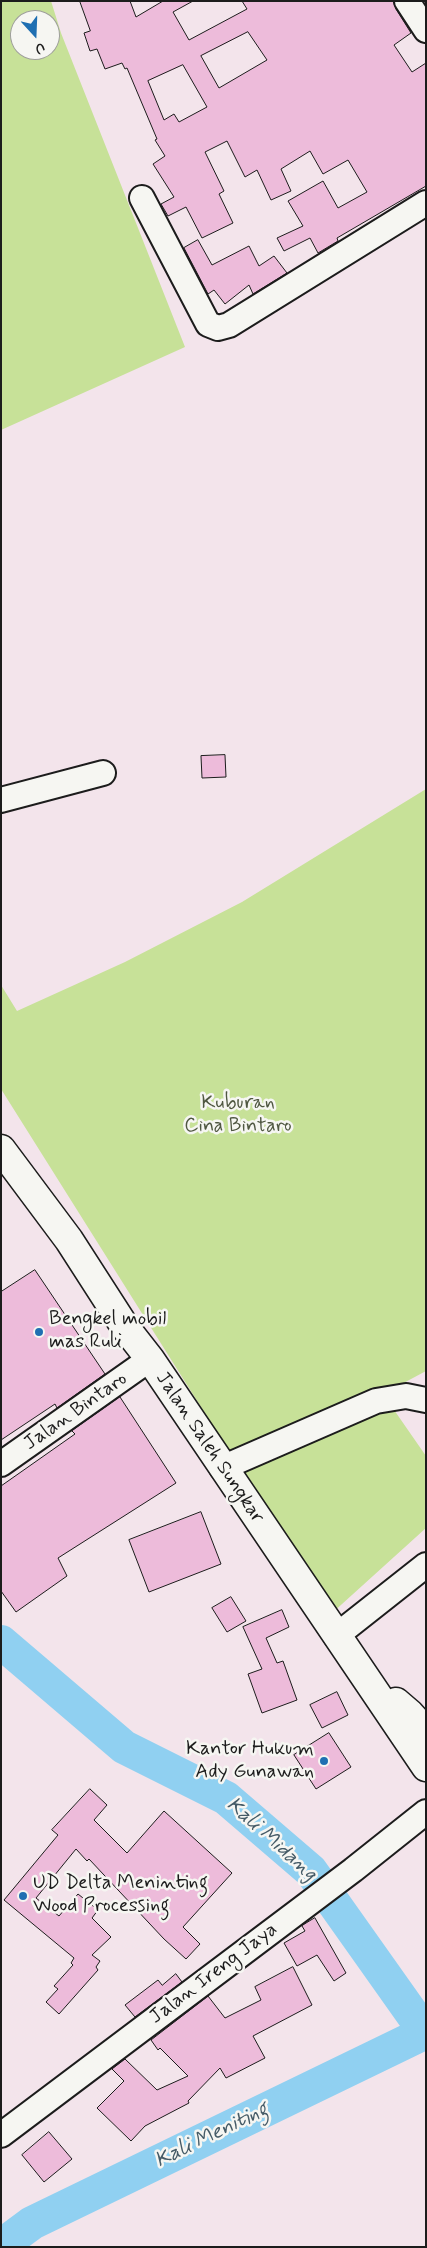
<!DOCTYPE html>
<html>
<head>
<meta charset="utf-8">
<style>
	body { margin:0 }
	#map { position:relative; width:427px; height:2248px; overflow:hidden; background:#f3e4eb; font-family:Mynerve,sans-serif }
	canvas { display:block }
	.frame { position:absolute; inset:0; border:2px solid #1c1c1c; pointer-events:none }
	.north { position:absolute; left:10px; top:10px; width:50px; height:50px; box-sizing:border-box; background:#f6f6f2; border:1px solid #9f9f9c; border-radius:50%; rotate:160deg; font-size:14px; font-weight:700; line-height:20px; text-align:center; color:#1c1c1c }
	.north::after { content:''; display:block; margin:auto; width:18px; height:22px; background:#1f6fb2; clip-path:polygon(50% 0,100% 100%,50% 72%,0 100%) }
</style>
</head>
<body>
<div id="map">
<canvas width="427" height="2248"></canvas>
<div class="frame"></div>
<div class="north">U</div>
</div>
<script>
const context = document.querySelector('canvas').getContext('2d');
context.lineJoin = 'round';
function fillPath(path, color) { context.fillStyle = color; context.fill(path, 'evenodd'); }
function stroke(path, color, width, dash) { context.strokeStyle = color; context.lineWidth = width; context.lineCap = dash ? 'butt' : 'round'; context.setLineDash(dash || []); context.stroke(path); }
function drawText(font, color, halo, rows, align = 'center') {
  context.font = font + ' Mynerve,sans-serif'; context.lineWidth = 5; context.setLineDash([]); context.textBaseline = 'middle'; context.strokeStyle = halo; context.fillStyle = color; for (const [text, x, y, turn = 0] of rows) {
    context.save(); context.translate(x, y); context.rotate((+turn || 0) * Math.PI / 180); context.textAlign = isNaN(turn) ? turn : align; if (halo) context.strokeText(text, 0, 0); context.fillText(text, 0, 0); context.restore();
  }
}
fillPath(new Path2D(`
	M 1,1 L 51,1 L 61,33 L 185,347 L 1,430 ZM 20,20 L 50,20 L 50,50 L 20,50 Z
	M 426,789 L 426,1371 L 383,1394 L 426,1456 L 426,1528 L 331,1614 L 1,1089 L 1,985 L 17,1011 L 125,962 L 242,902 Z`), '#c7e198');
stroke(new Path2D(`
	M 1,1642 L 124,1747 L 226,1798 L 311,1871 L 425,2032
	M 1,2246 L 32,2223 L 426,2032`), '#90d0f1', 34);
const building = new Path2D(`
	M 80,1 L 130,1 L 136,17 L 163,1 L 193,1 L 173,12 L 189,40 L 247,9 L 242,1 L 393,1 L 396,9 L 411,33 L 394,45 L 412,72 L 426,63 L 426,186 L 337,238 L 338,241 L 318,253 L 310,238 L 284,251 L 277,238 L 303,226 L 288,201 L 323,181 L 338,208 L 367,192 L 348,160 L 323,174 L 310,151 L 281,169 L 291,191 L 271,200 L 257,170 L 245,177 L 227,141 L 205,152 L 224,191 L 219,194 L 233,223 L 202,238 L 186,207 L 168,216 L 161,204 L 174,197 L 153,164 L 165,156 L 155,140 L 157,139 L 127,68 L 125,69 L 122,63 L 105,69 L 97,49 L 90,51 L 84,33 L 90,31 ZM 248,32 L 267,60 L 219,88 L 201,56 ZM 183,65 L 207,107 L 179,122 L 174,114 L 164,120 L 148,81 Z
	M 198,240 L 212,265 L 249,246 L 259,266 L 274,256 L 287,273 L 253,294 L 249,285 L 225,304 L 214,290 L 208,294 L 184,248 Z
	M 225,755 L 226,777 L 202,778 L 201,756 Z
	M 35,1270 L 105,1374 L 57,1408 L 55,1404 L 1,1440 L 1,1292 Z
	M 120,1397 L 176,1483 L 58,1558 L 67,1576 L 16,1612 L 1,1591 L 1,1486 L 75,1434 L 72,1431 Z
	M 201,1512 L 221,1564 L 149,1592 L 129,1540 Z
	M 231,1597 L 246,1621 L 227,1632 L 212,1608 Z
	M 282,1610 L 289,1627 L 266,1638 L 277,1663 L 283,1661 L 297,1700 L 262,1713 L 248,1674 L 262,1669 L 243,1627 Z
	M 337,1692 L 348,1715 L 322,1728 L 310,1705 Z
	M 329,1733 L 351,1767 L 316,1789 L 294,1755 Z
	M 90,1789 L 107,1805 L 94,1820 L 127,1853 L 164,1811 L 232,1873 L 183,1927 L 200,1944 L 186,1959 L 164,1939 L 89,1859 L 87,1861 L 76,1849 L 36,1898 L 59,1916 L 78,1894 L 98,1910 L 92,1918 L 111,1937 L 92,1955 L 100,1961 L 96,1967 L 98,1970 L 59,2014 L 46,2002 L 58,1989 L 54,1986 L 73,1965 L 71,1963 L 74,1958 L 4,1900 L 58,1835 L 52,1830 Z
	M 315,1918 L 346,1973 L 334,1981 L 317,1955 L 297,1966 L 284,1943 L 305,1931 L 302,1926 Z
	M 293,1967 L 312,2005 L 253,2036 L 265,2058 L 226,2078 L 220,2068 L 188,2101 L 189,2103 L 145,2126 L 131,2141 L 97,2108 L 124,2081 L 112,2069 L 125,2059 L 157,2090 L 188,2076 L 160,2048 L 158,2050 L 151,2040 L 208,1996 L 225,2018 L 261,2000 L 255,1987 Z
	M 176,1974 L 182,1982 L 135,2017 L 125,2005 L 158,1980 L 162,1985 Z
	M 49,2132 L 72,2159 L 44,2182 L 22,2155 Z`);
fillPath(building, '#edbbda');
stroke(building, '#1c1c1c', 1);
const minor = new Path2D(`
	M 407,1 L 426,30
	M 142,198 L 208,324 L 218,328 L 229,325 L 426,203
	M 1,800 L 103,773
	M 1,1464 L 150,1359
	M 222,1468 L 376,1401 L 406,1396 L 426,1400
	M 336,1636 L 426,1565
	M 1,2135 L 353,1870 L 426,1812`);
const highway = new Path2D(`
	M 1,1149 L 69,1240 L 125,1327 L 150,1359 L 426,1767
	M 396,1702 L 410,1714 L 426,1732`);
stroke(minor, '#1c1c1c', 28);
stroke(highway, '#1c1c1c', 31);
stroke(minor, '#f6f6f2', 24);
stroke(highway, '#f6f6f2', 28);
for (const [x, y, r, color] of [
	[39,1332,5,"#1f6fb2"],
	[324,1761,5,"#1f6fb2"],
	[23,1896,5,"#1f6fb2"]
]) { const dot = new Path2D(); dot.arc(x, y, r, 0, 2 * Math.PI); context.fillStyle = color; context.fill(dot); stroke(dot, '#f6f6f2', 2); }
drawText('20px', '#4f5741', '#f6f6f2', [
	["Kuburan",238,1104],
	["Cina Bintaro",238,1127]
]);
drawText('20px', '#1c1c1c', '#f6f6f2', [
	["Bengkel mobil",49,1320],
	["mas Ruli",49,1343],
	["Kantor Hukum",314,1750,"right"],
	["Ady Gunawan",314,1773,"right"],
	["UD Delta Meninting",33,1884],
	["Wood Processing",33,1907]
], 'left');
drawText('20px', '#1c1c1c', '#f6f6f2', [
	["Jalan Bintaro",76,1412,-35],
	["Jalan Saleh Sungkar",209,1448,56],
	["Jalan Ireng Jaya",214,1974,-37]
]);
drawText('italic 21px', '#455b67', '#f6f6f2', [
	["Kali Midang",271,1840,42],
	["Kali Meniting",212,2136,-26]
]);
</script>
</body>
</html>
